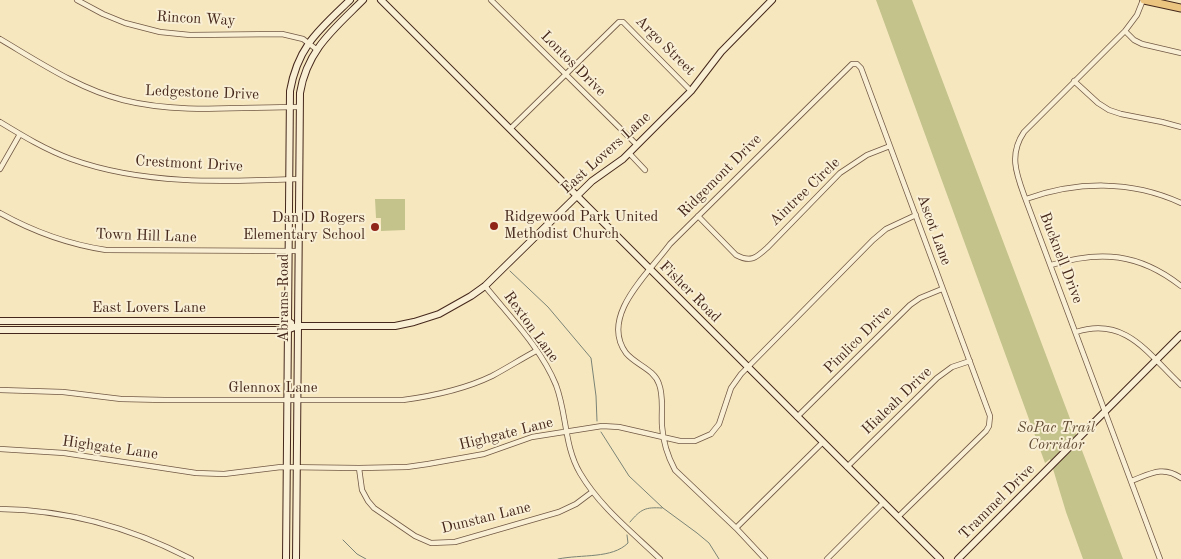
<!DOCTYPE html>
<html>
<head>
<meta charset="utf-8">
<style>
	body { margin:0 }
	canvas { display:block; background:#f6e7be }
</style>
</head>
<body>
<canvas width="1181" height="559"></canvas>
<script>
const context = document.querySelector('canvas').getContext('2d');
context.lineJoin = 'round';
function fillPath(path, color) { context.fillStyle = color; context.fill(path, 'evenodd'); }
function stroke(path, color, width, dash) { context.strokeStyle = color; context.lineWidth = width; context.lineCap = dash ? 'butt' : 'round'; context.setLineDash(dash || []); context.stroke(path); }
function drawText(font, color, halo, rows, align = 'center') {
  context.font = font + ' "Old Standard TT",serif'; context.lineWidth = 4; context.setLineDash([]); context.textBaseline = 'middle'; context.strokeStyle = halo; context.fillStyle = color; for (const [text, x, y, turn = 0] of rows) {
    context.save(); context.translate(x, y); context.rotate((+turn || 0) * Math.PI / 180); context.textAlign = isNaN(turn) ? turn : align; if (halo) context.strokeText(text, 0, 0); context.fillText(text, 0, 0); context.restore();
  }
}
fillPath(new Path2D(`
	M 876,0 L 912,0 L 1123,559 L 1083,559 L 1066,512 L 1050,459 L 1045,463 Z
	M 375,199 L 405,199 L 405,230 L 381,231 L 381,218 L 376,218 Z`), '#c4c38c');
stroke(new Path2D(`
	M 510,271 L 548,307 L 591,358 L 596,396 L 597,421
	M 601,432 L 629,476 L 663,508 L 697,533 L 709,543 L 719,559
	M 630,522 C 641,509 645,507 662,508
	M 343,540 L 357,554 L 366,559
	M 558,559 C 582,554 612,559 628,543 L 627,535`), '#7a8376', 1);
const street = new Path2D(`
	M 77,0 L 103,14 L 125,23 L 160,32 L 190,35 L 282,34 L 303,39 L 316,49
	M 491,0 L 637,145
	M 1143,0 L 1137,15 L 1125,31 L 1024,132 C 1009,154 1016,173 1024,195 L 1160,559
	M 1125,31 L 1134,40 L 1142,44 L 1181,53
	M 0,39 C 39,62 79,89 123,100 C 178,114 242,107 299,107
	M 1074,81 L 1098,103 L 1109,110 L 1121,114 L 1162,122 L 1181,127
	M 0,122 C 23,136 46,150 71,159 C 143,185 223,182 298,179
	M 510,129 L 619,22 L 623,22 L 691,91
	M 629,153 L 645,170
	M 0,169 L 20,134
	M 1026,199 C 1077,181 1131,180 1181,203
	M 0,213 C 34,232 67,244 106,250 L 297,251
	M 698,216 L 736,255 C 751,263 756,258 768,247 L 840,173 L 867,155 L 890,146
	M 1051,265 C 1100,250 1139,253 1181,286
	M 485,286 C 510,317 541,348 556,385 C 567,414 564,446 580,473 C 600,507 632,532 660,559
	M 1076,332 C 1126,316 1148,354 1181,385
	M 0,390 L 63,392 L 121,399 L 165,400 L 403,400 C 433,396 465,389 492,376 C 507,368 521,359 536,351
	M 797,417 L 910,305 L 920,298 L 942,289
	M 0,449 L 64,453 L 196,473 L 224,474 L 281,467 L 359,468 L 407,467 L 428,464 L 484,454 L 532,437 L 602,426 L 619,427 L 680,441 L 695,441 L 711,434 L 719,424 L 731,388 L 741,374 L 873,240 L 886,229 L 916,215
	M 847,467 L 937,378 L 952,367 L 970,361
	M 359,468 L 362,490 L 368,501 L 374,508 L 415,536 L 431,543 L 455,542 L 559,512 L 576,504 L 592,492
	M 1131,481 C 1150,474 1163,465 1181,478
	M 0,509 C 66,510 132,528 191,559
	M 736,528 L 823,442
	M 765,559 L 736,528 L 675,470 C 668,457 663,441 662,426 C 661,412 664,397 659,384 C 654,369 636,365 626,353 C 599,316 649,273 670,244 L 852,64 L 857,64 L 861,68 L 990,416 L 989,426 L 986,431 L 898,517
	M 827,559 L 883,503`);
const secondary = new Path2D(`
	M 381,0 L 940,559
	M 0,321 L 288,321 L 291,323
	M 0,330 L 287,330 L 297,326 L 395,326 L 414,322 L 439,314 L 471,296 L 485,286 L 592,181 L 623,159 L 691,91 L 721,52 L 772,0
	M 286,559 L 290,91 C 298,46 319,30 350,0
	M 296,559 L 300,93 C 307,50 334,29 363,0
	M 958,559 L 1181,335`);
const primary = new Path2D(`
	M 1144,0 L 1181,8`);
stroke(street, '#715844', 6);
stroke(secondary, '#45281b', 8);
stroke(primary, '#45281b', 9);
stroke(street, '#f9efd5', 4.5);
stroke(secondary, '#f9efd5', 6);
stroke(primary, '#ebc47f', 7);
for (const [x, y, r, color] of [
	[494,226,5,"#8f2418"],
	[375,227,5,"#8f2418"]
]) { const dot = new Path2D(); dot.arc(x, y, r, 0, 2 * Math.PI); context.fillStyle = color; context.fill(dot); stroke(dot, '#f9efd5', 2); }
drawText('15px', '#45281b', '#f9efd5', [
	["Rincon Way",196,19,3],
	["Argo Street",665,46,45],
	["Lontos Drive",573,64,45],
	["Ledgestone Drive",202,93,2],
	["East Lovers Lane",606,153,-42],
	["Crestmont Drive",189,164,3],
	["Ridgemont Drive",720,176,-45],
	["Aintree Circle",805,192,-44],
	["Ascot Lane",934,230,70],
	["Town Hill Lane",146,236,2],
	["Bucknell Drive",1061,258,69],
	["Fisher Road",690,292,45],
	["Abrams Road",284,298,-90],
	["East Lovers Lane",149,308],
	["Rexton Lane",531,327,54],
	["Pimlico Drive",858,340,-45],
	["Glennox Lane",273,388],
	["Hialeah Drive",897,401,-44],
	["Highgate Lane",506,434,-14],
	["Highgate Lane",110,448,8],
	["Trammel Drive",997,502,-45],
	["Dunstan Lane",486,518,-14]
]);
drawText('15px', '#45281b', '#f9efd5', [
	["Ridgewood Park United",504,217],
	["Methodist Church",504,234],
	["Dan D Rogers",365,218,"right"],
	["Elementary School",365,235,"right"]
], 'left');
drawText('italic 15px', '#654f37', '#f9efd5', [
	["SoPac Trail",1056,428],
	["Corridor",1056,445]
]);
</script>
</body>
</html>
